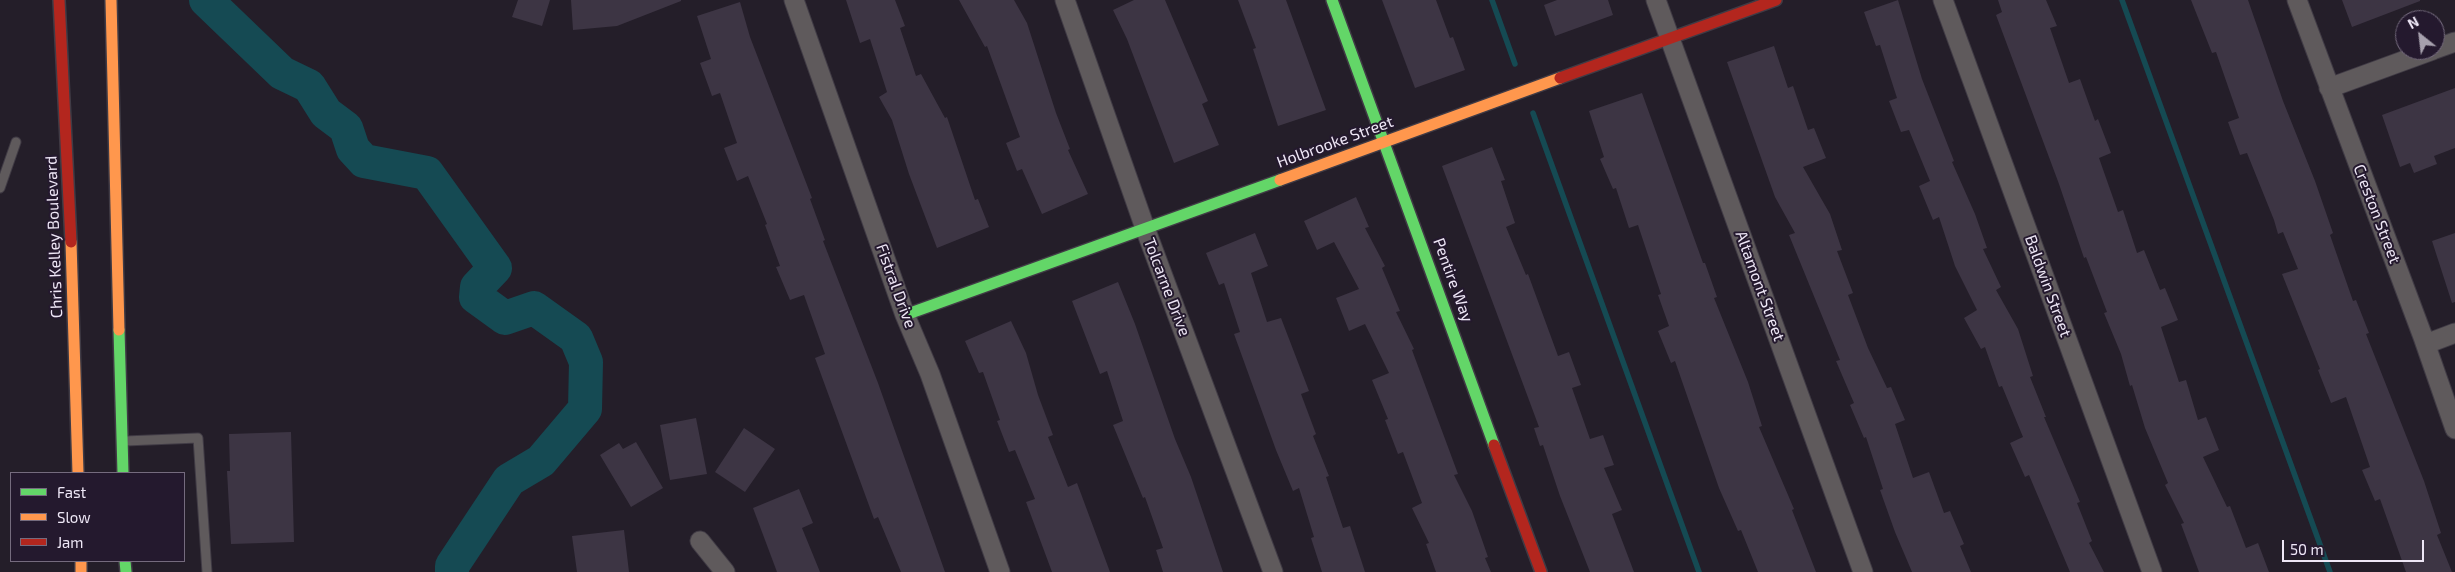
<!DOCTYPE html>
<html>
<head>
<meta charset="utf-8">
<style>
	body { margin:0 }
	#map { position:relative; width:2455px; height:572px; overflow:hidden; background:#241e29; font-family:"Exo 2",sans-serif }
	canvas { display:block }
	.legend { position:absolute; left:10px; top:472px; width:175px; height:90px; box-sizing:border-box; background:#24192e; border:1px solid #756b7e; margin:0; padding:6px 9px; list-style:none; font-size:15px; color:#eee7f6 }
	.legend li { display:flex; align-items:center; gap:10px; height:25px }
	.legend b { width:25px; border:1px solid #756b7e }
	.north { position:absolute; left:2395px; top:10px; width:50px; height:50px; box-sizing:border-box; background:#24192e; border:1px solid #756b7e; border-radius:50%; rotate:331deg; font-size:14px; font-weight:700; line-height:20px; text-align:center; color:#eee7f6 }
	.north::after { content:''; display:block; margin:auto; width:18px; height:22px; background:#a7a1ae; clip-path:polygon(50% 0,100% 100%,50% 72%,0 100%) }
	.scale { position:absolute; left:2282px; top:540px; width:142px; height:22px; box-sizing:border-box; border:2px solid #eee7f6; border-top:0; padding-left:6px; font-size:15px; line-height:18px; white-space:nowrap; color:#eee7f6; -webkit-text-stroke:4px #24192e; paint-order:stroke }
</style>
</head>
<body>
<div id="map">
<canvas width="2455" height="572"></canvas>
<ul class="legend">
<li><b style="height:6px;background:#63d668"></b>Fast</li>
<li><b style="height:6px;background:#ff974d"></b>Slow</li>
<li><b style="height:6px;background:#b3261e"></b>Jam</li>
</ul>
<div class="north">N</div>
<div class="scale">50 m</div>
</div>
<script>
const context = document.querySelector('canvas').getContext('2d');
context.lineJoin = 'round';
function stroke(path, color, width, dash) { context.strokeStyle = color; context.lineWidth = width; context.lineCap = dash ? 'butt' : 'round'; context.setLineDash(dash || []); context.stroke(path); }
function fillPath(path, color) { context.fillStyle = color; context.fill(path, 'evenodd'); }
function drawText(font, color, halo, rows, align = 'center') {
  context.font = font + ' "Exo 2",sans-serif'; context.lineWidth = 4; context.setLineDash([]); context.textBaseline = 'middle'; context.strokeStyle = halo; context.fillStyle = color; for (const [text, x, y, turn = 0] of rows) {
    context.save(); context.translate(x, y); context.rotate((+turn || 0) * Math.PI / 180); context.textAlign = isNaN(turn) ? turn : align; if (halo) context.strokeText(text, 0, 0); context.fillText(text, 0, 0); context.restore();
  }
}
stroke(new Path2D(`
	M 1492,0 L 1515,64
	M 2122,0 L 2330,572
	M 1533,113 L 1699,572`), '#154a53', 5.5);
stroke(new Path2D(`
	M 206,0 L 282,73 L 309,86 L 326,113 L 346,128 L 353,149 L 364,161 L 427,173 L 495,268 L 477,287 L 476,297 L 505,318 L 534,308 L 576,338 L 586,362 L 585,409 L 541,461 L 509,480 L 452,566 L 452,572`), '#154a53', 34);
fillPath(new Path2D(`
	M 518,0 L 550,0 L 542,26 L 512,17 Z
	M 571,0 L 681,0 L 681,1 L 617,26 L 573,30 Z
	M 846,0 L 895,0 L 905,26 L 900,28 L 916,76 L 921,74 L 945,118 L 947,117 L 975,200 L 978,199 L 989,227 L 937,248 L 909,174 L 892,120 L 879,97 L 887,92 L 870,39 L 860,43 Z
	M 959,0 L 1014,0 L 1027,23 L 1056,113 L 1070,149 L 1068,150 L 1088,194 L 1042,214 L 1022,169 L 1017,171 L 1006,143 L 1020,137 L 987,46 L 985,47 Z
	M 1134,0 L 1165,0 L 1208,101 L 1202,104 L 1219,145 L 1174,163 L 1127,39 L 1113,10 Z
	M 1238,0 L 1286,0 L 1326,110 L 1278,126 L 1253,49 L 1256,48 Z
	M 1382,0 L 1436,0 L 1450,38 L 1453,37 L 1465,70 L 1415,88 Z
	M 1557,0 L 1608,0 L 1613,15 L 1555,36 L 1544,5 Z
	M 1898,0 L 1922,79 L 1954,161 L 1952,162 L 1975,214 L 1987,248 L 1983,249 L 2001,287 L 1996,290 L 2018,329 L 2033,376 L 2030,377 L 2046,417 L 2044,417 L 2080,502 L 2077,503 L 2092,541 L 2089,543 L 2104,572 L 2070,572 L 2029,475 L 2025,477 L 2010,443 L 2023,437 L 2002,386 L 1999,387 L 1985,347 L 1981,349 L 1964,318 L 1977,310 L 1955,266 L 1939,217 L 1933,220 L 1919,186 L 1930,181 L 1909,130 L 1901,132 L 1889,101 L 1897,98 L 1880,45 L 1876,46 L 1864,12 Z
	M 1998,0 L 2046,0 L 2057,26 L 2050,28 L 2069,83 L 2080,79 L 2095,121 L 2098,119 L 2111,153 L 2099,158 L 2118,212 L 2123,210 L 2137,253 L 2144,250 L 2160,290 L 2165,288 L 2178,320 L 2161,327 L 2179,382 L 2186,380 L 2198,420 L 2206,417 L 2219,450 L 2203,457 L 2227,507 L 2230,506 L 2246,548 L 2258,543 L 2269,572 L 2199,572 L 2181,524 L 2184,523 L 2165,485 L 2168,483 L 2145,428 L 2132,385 L 2130,386 L 2121,354 L 2104,313 L 2107,312 L 2086,257 L 2084,258 L 2059,184 L 1996,15 L 2002,12 Z
	M 2191,0 L 2248,0 L 2283,101 L 2315,181 L 2333,233 L 2330,235 L 2353,301 L 2356,300 L 2369,333 L 2366,334 L 2424,481 L 2441,533 L 2437,535 L 2452,572 L 2406,572 L 2380,499 L 2375,501 L 2362,470 L 2370,467 L 2346,397 L 2331,403 L 2318,370 L 2320,369 L 2282,274 L 2298,269 L 2283,232 L 2278,234 L 2274,220 L 2247,153 L 2240,155 L 2228,122 L 2239,118 L 2216,52 L 2212,53 Z
	M 2342,0 L 2420,0 L 2420,1 L 2352,27 Z
	M 740,2 L 750,37 L 812,198 L 810,199 L 825,240 L 823,241 L 878,383 L 945,572 L 901,572 L 878,517 L 874,519 L 815,358 L 825,354 L 804,295 L 790,300 L 776,267 L 780,266 L 765,225 L 767,224 L 748,176 L 737,181 L 724,148 L 737,143 L 720,93 L 712,96 L 700,63 L 711,59 L 697,16 Z
	M 1774,46 L 1788,88 L 1793,86 L 1808,130 L 1814,128 L 1826,158 L 1803,167 L 1830,214 L 1842,250 L 1837,251 L 1853,293 L 1848,295 L 1868,348 L 1887,388 L 1891,387 L 1905,420 L 1895,424 L 1913,478 L 1929,472 L 1944,513 L 1950,511 L 1964,544 L 1960,546 L 1971,572 L 1912,572 L 1895,532 L 1880,490 L 1883,489 L 1866,437 L 1864,438 L 1850,405 L 1854,403 L 1836,361 L 1840,360 L 1789,235 L 1795,233 L 1775,197 L 1727,62 Z
	M 2455,88 L 2455,148 L 2434,156 L 2437,164 L 2414,173 L 2410,163 L 2400,167 L 2382,115 Z
	M 1642,93 L 1703,263 L 1705,263 L 1717,297 L 1714,298 L 1748,382 L 1762,426 L 1759,427 L 1794,509 L 1792,510 L 1816,572 L 1758,572 L 1741,530 L 1738,531 L 1719,488 L 1675,361 L 1671,363 L 1658,331 L 1669,326 L 1658,295 L 1661,294 L 1638,225 L 1629,228 L 1616,188 L 1613,189 L 1600,159 L 1604,157 L 1589,111 Z
	M 1492,147 L 1505,180 L 1501,181 L 1515,223 L 1506,227 L 1526,275 L 1528,274 L 1558,356 L 1569,352 L 1581,385 L 1572,388 L 1590,439 L 1603,435 L 1614,465 L 1604,468 L 1622,510 L 1612,514 L 1634,572 L 1590,572 L 1560,496 L 1543,445 L 1540,446 L 1534,428 L 1539,427 L 1442,166 Z
	M 1356,197 L 1369,227 L 1365,228 L 1385,266 L 1382,268 L 1400,311 L 1396,312 L 1414,349 L 1412,350 L 1458,474 L 1454,475 L 1472,511 L 1488,557 L 1485,558 L 1491,572 L 1436,572 L 1426,544 L 1429,543 L 1412,508 L 1422,503 L 1403,452 L 1398,454 L 1385,420 L 1388,419 L 1372,380 L 1389,373 L 1365,324 L 1349,331 L 1336,298 L 1359,289 L 1334,242 L 1317,250 L 1304,221 Z
	M 1255,233 L 1268,266 L 1251,273 L 1267,322 L 1281,318 L 1309,391 L 1301,394 L 1316,434 L 1313,436 L 1329,476 L 1326,477 L 1343,528 L 1350,526 L 1365,572 L 1322,572 L 1311,538 L 1314,537 L 1299,488 L 1293,491 L 1276,450 L 1234,334 L 1240,332 L 1224,283 L 1219,285 L 1206,253 Z
	M 2455,233 L 2455,302 L 2452,303 L 2432,241 Z
	M 1118,282 L 1135,324 L 1175,439 L 1191,477 L 1223,572 L 1163,572 L 1156,550 L 1163,548 L 1145,497 L 1143,498 L 1113,425 L 1123,421 L 1107,371 L 1100,374 L 1072,301 Z
	M 1011,321 L 1026,353 L 1038,395 L 1053,435 L 1048,437 L 1068,487 L 1077,483 L 1110,572 L 1052,572 L 1026,502 L 1035,499 L 1015,450 L 1009,452 L 997,421 L 1000,420 L 983,372 L 979,373 L 965,341 Z
	M 696,418 L 707,474 L 670,480 L 660,425 Z
	M 744,428 L 775,449 L 745,492 L 715,472 Z
	M 291,432 L 294,542 L 231,544 L 227,471 L 230,471 L 229,434 Z
	M 636,442 L 663,488 L 631,507 L 600,455 L 619,443 L 623,449 Z
	M 799,489 L 813,523 L 802,528 L 820,572 L 777,572 L 753,508 Z
	M 624,530 L 629,572 L 577,572 L 572,536 Z`), '#3d3544');
const lane = new Path2D(`
	M 0,188 L 16,142
	M 125,441 L 198,438 L 207,572`);
const street = new Path2D(`
	M 794,0 L 905,315 L 930,374 L 1000,572
	M 1065,0 L 1145,228 L 1273,572
	M 1656,0 L 1863,572
	M 1943,0 L 2152,572
	M 2297,0 L 2423,337 L 2455,429
	M 2435,49 L 2455,42
	M 2329,88 L 2433,50
	M 2426,344 L 2455,333
	M 700,541 L 725,572`);
const fast = new Path2D(`
	M 1332,0 L 1494,445
	M 905,315 L 1280,180
	M 119,330 L 123,473
	M 125,561 L 126,572`);
const slow = new Path2D(`
	M 111,0 L 119,330
	M 1280,180 L 1560,78
	M 71,242 L 78,473
	M 81,561 L 81,572`);
const jam = new Path2D(`
	M 59,0 L 71,242
	M 1560,78 L 1776,0
	M 1494,445 L 1541,572`);
stroke(lane, '#403b45', 11);
stroke(street, '#403b45', 21);
stroke(fast, '#403b45', 14);
stroke(slow, '#403b45', 14);
stroke(jam, '#403b45', 14);
stroke(lane, '#5f5a5c', 9);
stroke(street, '#5f5a5c', 19);
stroke(fast, '#63d668', 11);
stroke(slow, '#ff974d', 11);
stroke(jam, '#b3261e', 11);
drawText('16px', '#eee7f6', '#24192e', [
	["Holbrooke Street",1335,142,-20],
	["Creston Street",2377,214,69],
	["Chris Kelley Boulevard",54,237,-92],
	["Pentire Way",1453,280,70],
	["Fistral Drive",896,286,70],
	["Altamont Street",1760,286,70],
	["Baldwin Street",2048,286,70],
	["Tolcarne Drive",1167,287,69]
]);
</script>
</body>
</html>
